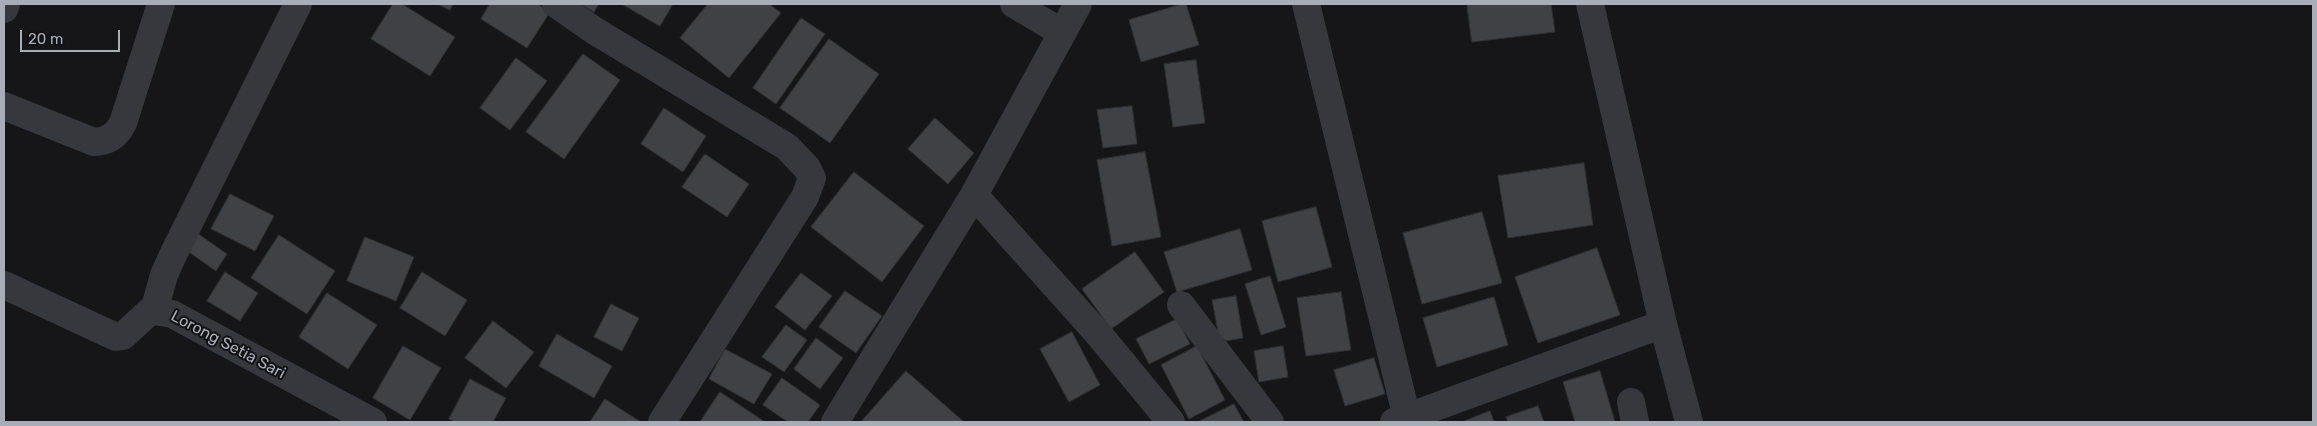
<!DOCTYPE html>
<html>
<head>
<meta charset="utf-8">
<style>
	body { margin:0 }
	#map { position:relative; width:2317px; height:426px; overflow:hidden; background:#161618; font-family:Rubik,sans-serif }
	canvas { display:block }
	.frame { position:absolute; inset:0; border:5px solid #a8adb8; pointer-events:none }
	.scale { position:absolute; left:20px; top:30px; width:100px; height:22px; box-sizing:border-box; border:2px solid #a8adb8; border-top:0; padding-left:6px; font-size:15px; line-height:18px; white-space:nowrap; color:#a8adb8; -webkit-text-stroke:4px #111113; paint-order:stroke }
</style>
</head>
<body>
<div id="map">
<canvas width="2317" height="426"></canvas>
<div class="frame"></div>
<div class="scale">20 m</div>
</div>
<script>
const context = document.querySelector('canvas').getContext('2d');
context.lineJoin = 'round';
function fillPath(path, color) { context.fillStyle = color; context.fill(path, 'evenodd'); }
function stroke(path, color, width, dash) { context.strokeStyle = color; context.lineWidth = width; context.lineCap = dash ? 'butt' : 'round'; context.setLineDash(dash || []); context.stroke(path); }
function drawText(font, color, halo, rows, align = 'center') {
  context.font = font + ' Rubik,sans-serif'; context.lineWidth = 4; context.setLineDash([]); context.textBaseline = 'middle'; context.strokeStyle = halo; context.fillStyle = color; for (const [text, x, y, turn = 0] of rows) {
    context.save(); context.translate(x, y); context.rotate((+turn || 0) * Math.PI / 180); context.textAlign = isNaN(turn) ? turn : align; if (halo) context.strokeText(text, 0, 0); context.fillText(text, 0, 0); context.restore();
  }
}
const building = new Path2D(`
	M 393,4 L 402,4 L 455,37 L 430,76 L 371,39 Z
	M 438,4 L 453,4 L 450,10 Z
	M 490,4 L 538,4 L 550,12 L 527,48 L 481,19 Z
	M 581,4 L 599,4 L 594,12 Z
	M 622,4 L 673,4 L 660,26 Z
	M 708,4 L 769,4 L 781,13 L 729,78 L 680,38 Z
	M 1182,4 L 1186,4 L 1199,45 L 1141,62 L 1129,20 Z
	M 1467,4 L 1551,4 L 1555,32 L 1472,42 Z
	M 801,18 L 825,34 L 776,104 L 753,88 Z
	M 829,39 L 879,74 L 830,143 L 780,108 Z
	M 583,54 L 620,80 L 564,159 L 526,132 Z
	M 516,58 L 547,81 L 510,130 L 480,108 Z
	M 1196,60 L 1205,123 L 1173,127 L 1164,64 Z
	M 1132,106 L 1137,144 L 1103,148 L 1097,110 Z
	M 664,108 L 706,136 L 683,172 L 641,144 Z
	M 935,118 L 974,153 L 948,184 L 908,149 Z
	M 1145,152 L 1161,237 L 1112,246 L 1097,160 Z
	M 705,154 L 749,184 L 727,217 L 682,187 Z
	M 1584,163 L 1593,225 L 1508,238 L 1498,176 Z
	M 854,172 L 924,226 L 882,282 L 811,227 Z
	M 230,194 L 274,216 L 255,251 L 211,229 Z
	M 1316,207 L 1332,267 L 1278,282 L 1262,221 Z
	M 1482,212 L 1502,283 L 1422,304 L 1403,233 Z
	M 1240,229 L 1252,270 L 1177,292 L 1164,252 Z
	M 197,233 L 227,254 L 216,271 L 186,250 Z
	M 279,235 L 335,271 L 307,314 L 251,278 Z
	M 365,237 L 414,257 L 396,301 L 347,281 Z
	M 1597,248 L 1620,315 L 1538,343 L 1515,277 Z
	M 1135,252 L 1164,292 L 1111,329 L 1082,289 Z
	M 225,272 L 258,293 L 240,321 L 207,301 Z
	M 422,272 L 467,300 L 445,336 L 400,308 Z
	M 801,273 L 832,296 L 805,330 L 775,307 Z
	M 1270,276 L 1286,327 L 1261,335 L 1245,284 Z
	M 845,291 L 882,316 L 856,353 L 819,327 Z
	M 1341,292 L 1351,350 L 1306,356 L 1297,298 Z
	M 327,293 L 377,325 L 348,369 L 299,337 Z
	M 1236,296 L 1243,338 L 1220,342 L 1212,300 Z
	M 1494,297 L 1508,345 L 1437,367 L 1423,318 Z
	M 611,304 L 639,318 L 622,351 L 594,337 Z
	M 1177,319 L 1190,344 L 1149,364 L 1136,339 Z
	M 493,321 L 534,352 L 506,388 L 465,358 Z
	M 786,325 L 807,340 L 784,372 L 762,357 Z
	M 1072,332 L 1100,385 L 1069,402 L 1040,349 Z
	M 557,334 L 612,366 L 594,398 L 539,366 Z
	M 816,338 L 843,358 L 820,389 L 794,369 Z
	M 403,346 L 441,368 L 410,420 L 373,398 Z
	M 1197,346 L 1225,400 L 1189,419 L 1161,365 Z
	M 1283,346 L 1288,377 L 1259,382 L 1254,351 Z
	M 725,349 L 772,374 L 754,404 L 709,379 Z
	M 1374,358 L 1385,394 L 1345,406 L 1334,370 Z
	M 906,371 L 964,422 L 861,422 Z
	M 1600,371 L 1615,422 L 1575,422 L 1563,382 Z
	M 782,378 L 820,405 L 808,422 L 788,422 L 763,405 Z
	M 470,379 L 506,398 L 493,422 L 455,422 L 449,419 Z
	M 720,392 L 765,422 L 700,422 Z
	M 605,399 L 641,422 L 590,422 Z
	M 1234,404 L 1244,422 L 1201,422 L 1200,421 Z
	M 1538,406 L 1544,422 L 1508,422 L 1506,417 Z
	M 1490,411 L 1494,422 L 1462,422 Z`);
fillPath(building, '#404145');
stroke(building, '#303034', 1);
stroke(new Path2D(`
	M 556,4 L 595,31 L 787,147 L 807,168 L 812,178 L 805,197 L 662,422
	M 1014,4 L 1061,32
	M 1306,4 L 1407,418
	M 1590,4 L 1663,324 L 1689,422
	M 4,9 L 6,4
	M 4,106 L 94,142 C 108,142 117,135 123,123 L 161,4
	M 974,195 L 1101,337 L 1171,422
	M 4,285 L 116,337 L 123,336 L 149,312 L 154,311 L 172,314 L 373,422
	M 1181,305 L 1270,422
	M 154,311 L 164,275 L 173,255 L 298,4
	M 1631,402 L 1635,422
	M 835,422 L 974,195 L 1078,4
	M 1394,422 L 1663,324`), '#37383d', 28);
drawText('16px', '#a8adb8', '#111113', [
	["Lorong Setia Sari",228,345,28]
]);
</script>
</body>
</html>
